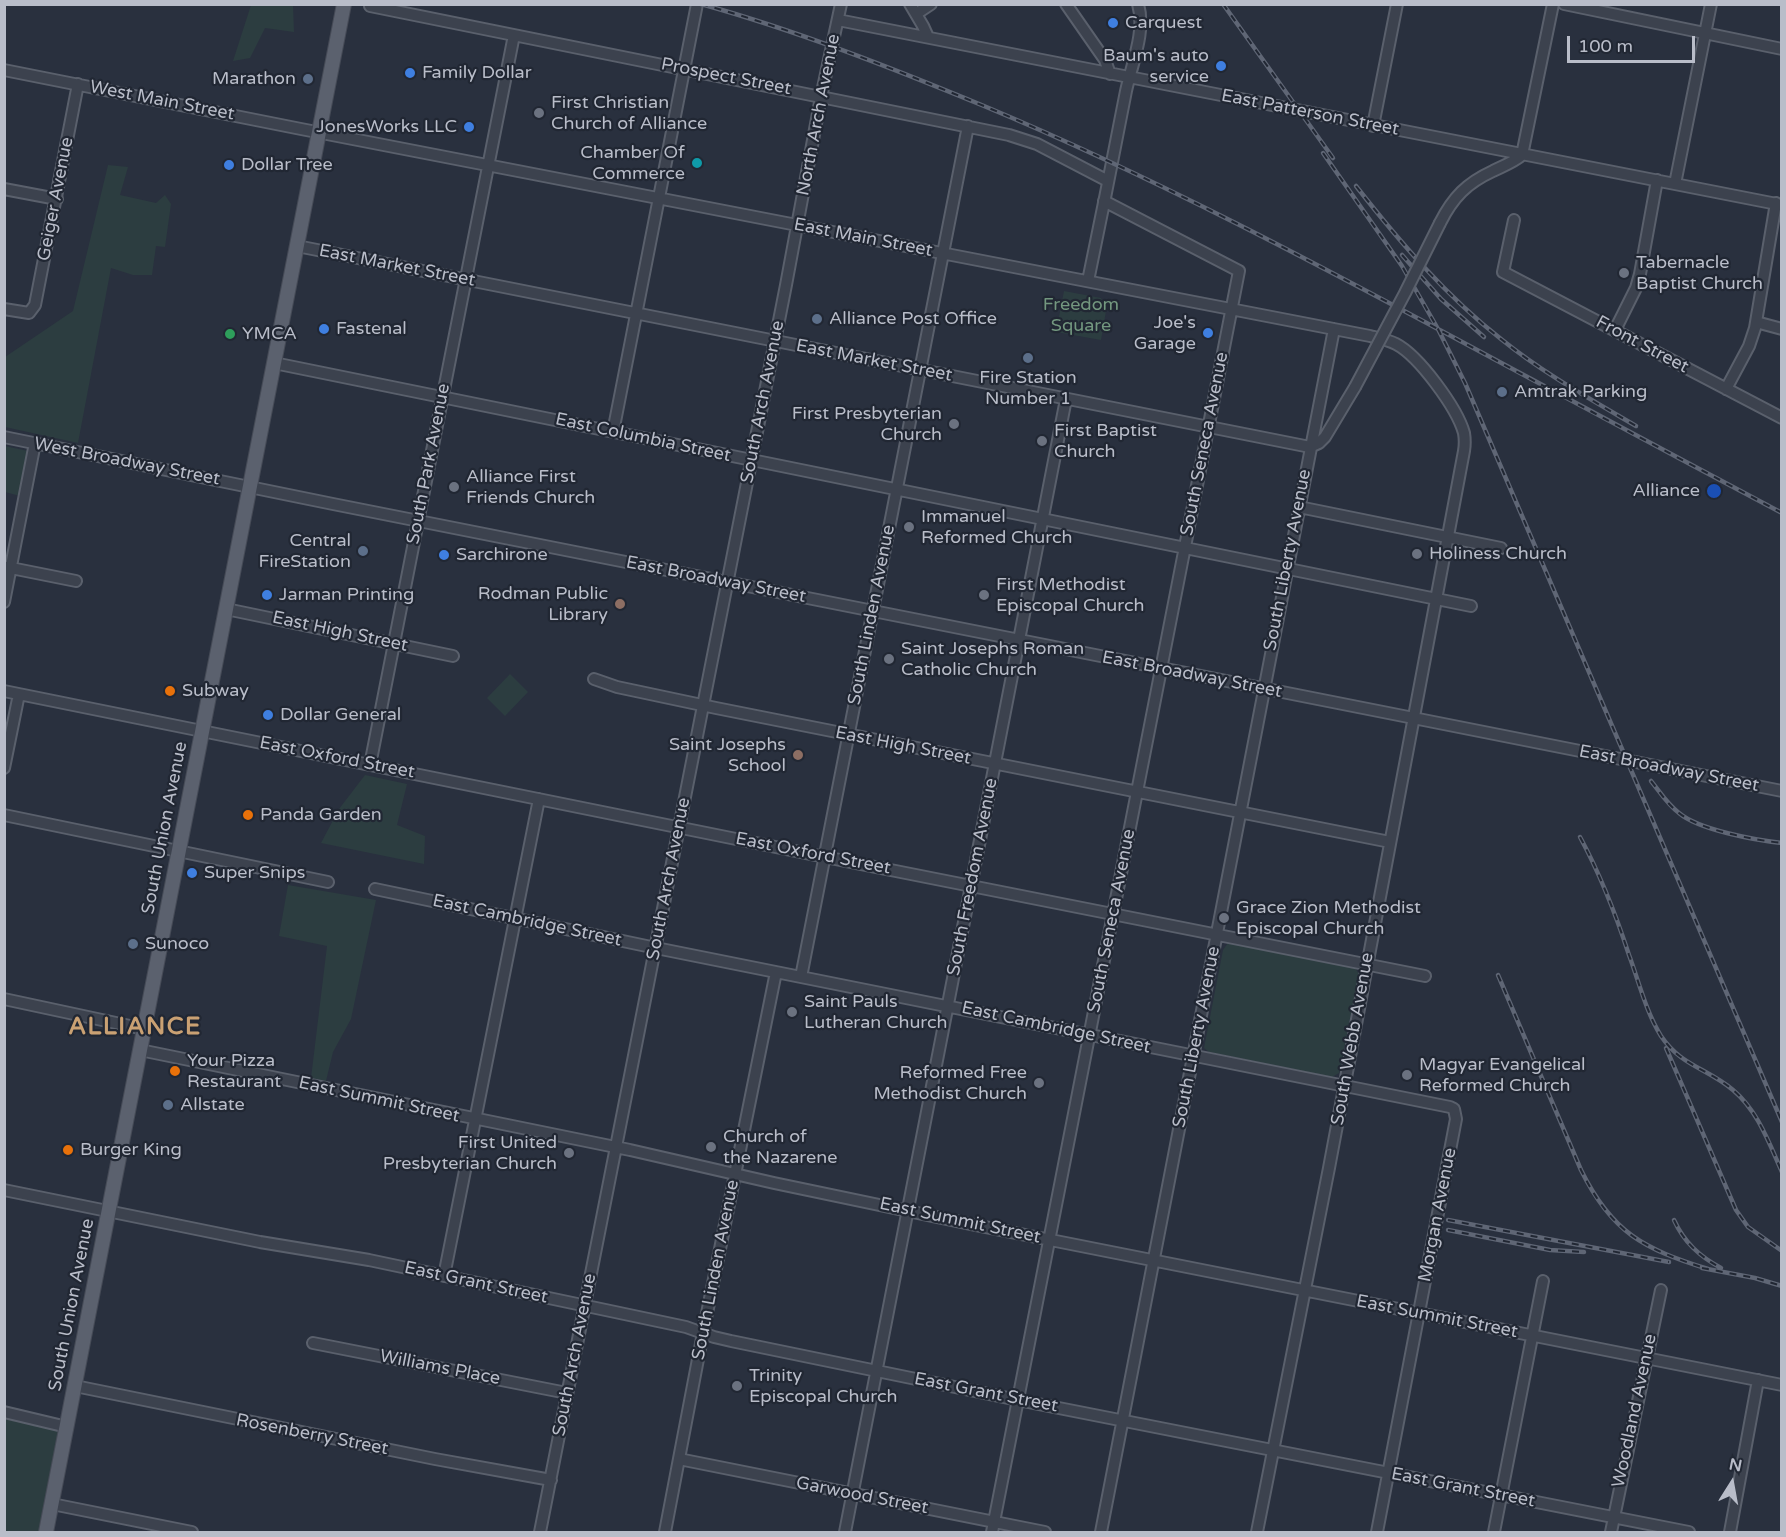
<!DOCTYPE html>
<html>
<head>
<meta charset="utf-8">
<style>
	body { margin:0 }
	#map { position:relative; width:1786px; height:1537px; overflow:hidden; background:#29303e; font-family:"Varela Round",sans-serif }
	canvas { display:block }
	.frame { position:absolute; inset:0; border:6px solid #b9bdc9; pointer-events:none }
	.north { position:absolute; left:1702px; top:1453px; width:60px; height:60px; -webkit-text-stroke:4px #212733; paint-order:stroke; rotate:11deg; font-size:16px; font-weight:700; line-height:24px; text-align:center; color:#b9bdc9 }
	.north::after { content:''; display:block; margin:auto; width:21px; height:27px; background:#b9bdc9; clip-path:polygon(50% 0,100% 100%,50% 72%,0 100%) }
	.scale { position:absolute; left:1567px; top:36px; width:128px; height:27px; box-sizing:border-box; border:3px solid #b9bdc9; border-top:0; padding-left:8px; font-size:18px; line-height:21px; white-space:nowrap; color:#b9bdc9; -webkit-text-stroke:4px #212733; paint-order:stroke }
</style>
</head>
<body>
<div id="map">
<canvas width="1786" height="1537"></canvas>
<div class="frame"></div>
<div class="north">N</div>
<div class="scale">100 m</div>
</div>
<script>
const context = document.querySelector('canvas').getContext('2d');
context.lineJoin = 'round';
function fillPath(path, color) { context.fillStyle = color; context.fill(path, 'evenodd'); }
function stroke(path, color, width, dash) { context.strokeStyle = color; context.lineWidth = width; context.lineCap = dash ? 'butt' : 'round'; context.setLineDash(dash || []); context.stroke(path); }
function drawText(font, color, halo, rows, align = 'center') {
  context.font = font + ' "Varela Round",sans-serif'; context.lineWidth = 4.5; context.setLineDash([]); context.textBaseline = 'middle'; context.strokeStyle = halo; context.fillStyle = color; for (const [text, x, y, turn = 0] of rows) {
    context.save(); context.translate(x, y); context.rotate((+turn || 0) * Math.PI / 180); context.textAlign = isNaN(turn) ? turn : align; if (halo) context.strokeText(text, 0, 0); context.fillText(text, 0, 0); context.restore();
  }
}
fillPath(new Path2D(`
	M 251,5 L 293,5 L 294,32 L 265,28 L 250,58 L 233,61 Z
	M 108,165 L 128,167 L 120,195 L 156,203 L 165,195 L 171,204 L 165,247 L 156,246 L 152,275 L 133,275 L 111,268 L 78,443 L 5,427 L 5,357 L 73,311 Z
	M 1064,291 L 1101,298 L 1106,311 L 1101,340 L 1056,332 Z
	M 5,446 L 28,451 L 20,496 L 5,492 Z
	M 510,674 L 528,692 L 505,716 L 487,698 Z
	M 365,775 L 407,784 L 397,825 L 425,836 L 424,864 L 321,843 L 339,809 Z
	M 288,885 L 376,900 L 351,1019 L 333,1052 L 326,1081 L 311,1078 L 327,946 L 279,936 Z
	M 1228,943 L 1355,968 L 1359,974 L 1339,1073 L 1332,1077 L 1209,1052 L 1204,1048 L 1223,950 Z
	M 4,1419 L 60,1430 L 39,1532 L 5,1532 Z`), '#2c3d40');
const minor = new Path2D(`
	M 910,4 L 923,26 L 928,37
	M 1066,4 L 1105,60 L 1110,74
	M 1564,4 L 1782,49
	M 370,6 L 1009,135 L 1037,144 L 1108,181
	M 916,14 L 931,4
	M 838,20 L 1782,205
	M 4,70 L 301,129 L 1370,336 C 1378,338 1388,340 1396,344 C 1419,356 1457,408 1464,433 C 1465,439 1465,445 1464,451 L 1329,1168 L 1257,1532
	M 1373,126 L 1397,4
	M 1522,155 L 1553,4
	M 1675,184 L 1711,4
	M 4,189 L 57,199
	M 1514,220 L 1503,272 L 1782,418
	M 1440,223 C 1453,197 1467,183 1493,171 C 1503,166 1514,162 1522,155
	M 297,246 L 1310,447
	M 1088,281 C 1101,218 1114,154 1126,91 C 1132,63 1146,32 1138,4
	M 4,309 L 29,313 L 35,305 L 78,84
	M 1756,322 L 1782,329
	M 1615,330 L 1636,288 L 1640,274 L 1657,180
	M 274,363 L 1471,606
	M 1726,389 L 1749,346 L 1755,328 L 1776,203
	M 613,432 L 697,4
	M 4,437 L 333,504 L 1782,791
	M 1310,447 L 1319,443 L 1325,437 L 1355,387
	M 1299,507 L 1501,548
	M 6,567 L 76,581
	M 4,602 L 35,443
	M 226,609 L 453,656
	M 594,679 L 617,687 L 716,708 L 1390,842
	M 4,691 L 825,857 L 1425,976
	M 370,765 L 514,35
	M 4,768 L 19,694
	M 4,815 L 328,882
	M 375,889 L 656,948 L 1450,1107 L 1454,1109 L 1456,1119 L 1377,1532
	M 801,977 L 968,126
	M 4,999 L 144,1029
	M 140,1050 L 630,1150 L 774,1183 L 975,1225 L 1782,1385
	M 4,1190 L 260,1242 L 369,1260 L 686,1327 L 714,1337 L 731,1341 L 1018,1400 L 1689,1532
	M 444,1276 C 475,1117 507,958 539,799
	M 313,1343 L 567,1393
	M 75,1386 L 435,1459 L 551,1480
	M 4,1412 L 67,1427
	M 679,1459 L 1045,1532
	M 52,1504 L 192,1532
	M 540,1532 L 786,285 L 821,97 L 841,4
	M 665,1532 L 703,1333 L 776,972
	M 845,1532 L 1066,399
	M 992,1532 L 1239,271 L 1104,201
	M 1101,1532 L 1334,329
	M 1494,1532 L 1543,1281
	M 1611,1532 L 1661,1290
	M 1730,1532 L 1758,1380`);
const major = new Path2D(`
	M 46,1532 L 344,4`);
stroke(minor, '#5a606c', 14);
stroke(major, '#464b57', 16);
stroke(minor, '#3c424e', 10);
stroke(major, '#5b616e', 14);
const rail = new Path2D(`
	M 701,4 C 798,31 892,68 984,106 C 1154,177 1317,264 1479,351 C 1580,406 1681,459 1782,513
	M 1223,4 L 1333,158
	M 1323,153 L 1402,266 L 1438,329 L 1465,383 L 1782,1122
	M 1356,186 C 1399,241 1446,296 1501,339 C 1543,373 1590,399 1636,426
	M 1402,255 L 1441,299 L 1484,337
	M 1651,781 C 1660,792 1667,804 1679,813 C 1699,830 1755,840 1782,843
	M 1580,837 C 1600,874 1616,915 1629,955 C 1639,982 1646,1012 1661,1036 C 1681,1066 1707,1068 1733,1090 C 1758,1111 1769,1143 1782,1172
	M 1498,975 L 1581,1170 C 1612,1233 1644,1249 1708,1269
	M 1666,1048 L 1736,1210 L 1748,1227 L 1782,1251
	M 1448,1220 L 1669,1262
	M 1674,1220 C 1684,1242 1699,1256 1721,1268
	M 1448,1230 L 1550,1250 L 1584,1252
	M 1702,1268 L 1755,1278 L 1782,1286`);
stroke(rail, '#5f6675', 4.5);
stroke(rail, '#212733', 2, [7]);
const minorBridge = new Path2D(`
	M 1355,387 L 1405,293 L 1440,223`);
stroke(minorBridge, '#5a606c', 14, []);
stroke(minorBridge, '#3c424e', 10);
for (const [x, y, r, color] of [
	[1113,23,6,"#3f7fe0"],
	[1221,66,6,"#3f7fe0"],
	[410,73,6,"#3f7fe0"],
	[308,79,6,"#5c6f8a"],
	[539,113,6,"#6b7280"],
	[469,127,6,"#3f7fe0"],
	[697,163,6,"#0f9aa8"],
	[229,165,6,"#3f7fe0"],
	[1624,273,6,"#6b7280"],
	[817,319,6,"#5c6f8a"],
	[324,329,6,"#3f7fe0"],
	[1208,333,6,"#3f7fe0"],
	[230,334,6,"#2e9e5b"],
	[1028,358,6,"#5c6f8a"],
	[1502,392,6,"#5c6f8a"],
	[954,424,6,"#6b7280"],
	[1042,441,6,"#6b7280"],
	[454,487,6,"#6b7280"],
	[1714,491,8,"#1a4fb4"],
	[909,527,6,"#6b7280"],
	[363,551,6,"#5c6f8a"],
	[1417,554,6,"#6b7280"],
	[444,555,6,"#3f7fe0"],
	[267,595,6,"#3f7fe0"],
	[984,595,6,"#6b7280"],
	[620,604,6,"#8d6e63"],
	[889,659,6,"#6b7280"],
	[170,691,6,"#e8710a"],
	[268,715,6,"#3f7fe0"],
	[798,755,6,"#8d6e63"],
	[248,815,6,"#e8710a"],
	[192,873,6,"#3f7fe0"],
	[1224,918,6,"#6b7280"],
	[133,944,6,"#5c6f8a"],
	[792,1012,6,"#6b7280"],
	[175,1071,6,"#e8710a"],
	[1407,1075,6,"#6b7280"],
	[1039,1083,6,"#6b7280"],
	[168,1105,6,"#5c6f8a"],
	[711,1147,6,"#6b7280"],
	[68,1150,6,"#e8710a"],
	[569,1153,6,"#6b7280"],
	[737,1386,6,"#6b7280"]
]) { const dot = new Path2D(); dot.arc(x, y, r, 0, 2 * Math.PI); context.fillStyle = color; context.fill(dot); stroke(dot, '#212733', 2); }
drawText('18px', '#b9bdc9', '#212733', [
	["Carquest",1125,23],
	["Baum's auto",1209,56,"right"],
	["service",1209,77,"right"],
	["Family Dollar",422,73],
	["Marathon",296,79,"right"],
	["First Christian",551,103],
	["Church of Alliance",551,124],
	["JonesWorks LLC",457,127,"right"],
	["Chamber Of",685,153,"right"],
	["Commerce",685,174,"right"],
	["Dollar Tree",241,165],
	["Tabernacle",1636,263],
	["Baptist Church",1636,284],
	["Alliance Post Office",829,319],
	["Joe's",1196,323,"right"],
	["Garage",1196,344,"right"],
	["Fastenal",336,329],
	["YMCA",242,334],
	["Fire Station",1028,378,"center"],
	["Number 1",1028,399,"center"],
	["Amtrak Parking",1514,392],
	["First Presbyterian",942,414,"right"],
	["Church",942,435,"right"],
	["First Baptist",1054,431],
	["Church",1054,452],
	["Alliance First",466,477],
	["Friends Church",466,498],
	["Alliance",1700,491,"right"],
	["Immanuel",921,517],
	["Reformed Church",921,538],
	["Central",351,541,"right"],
	["FireStation",351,562,"right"],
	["Holiness Church",1429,554],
	["Sarchirone",456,555],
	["First Methodist",996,585],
	["Episcopal Church",996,606],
	["Rodman Public",608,594,"right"],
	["Library",608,615,"right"],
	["Jarman Printing",279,595],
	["Saint Josephs Roman",901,649],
	["Catholic Church",901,670],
	["Subway",182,691],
	["Dollar General",280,715],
	["Saint Josephs",786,745,"right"],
	["School",786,766,"right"],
	["Panda Garden",260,815],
	["Super Snips",204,873],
	["Grace Zion Methodist",1236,908],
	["Episcopal Church",1236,929],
	["Sunoco",145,944],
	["Saint Pauls",804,1002],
	["Lutheran Church",804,1023],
	["Your Pizza",187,1061],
	["Restaurant",187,1082],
	["Magyar Evangelical",1419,1065],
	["Reformed Church",1419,1086],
	["Reformed Free",1027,1073,"right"],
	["Methodist Church",1027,1094,"right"],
	["Allstate",180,1105],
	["Church of",723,1137],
	["the Nazarene",723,1158],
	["First United",557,1143,"right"],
	["Presbyterian Church",557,1164,"right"],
	["Burger King",80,1150],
	["Trinity",749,1376],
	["Episcopal Church",749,1397]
], 'left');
drawText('18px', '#b9bdc9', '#212733', [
	["Prospect Street",726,77,11],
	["West Main Street",162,101,11],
	["East Patterson Street",1310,113,11],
	["North Arch Avenue",819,115,-79],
	["Geiger Avenue",56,199,-79],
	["East Main Street",863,238,11],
	["East Market Street",397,266,11],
	["Front Street",1642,345,28],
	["East Market Street",874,361,11],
	["South Arch Avenue",763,402,-79],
	["East Columbia Street",643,438,12],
	["South Seneca Avenue",1205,444,-79],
	["West Broadway Street",127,462,11],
	["South Park Avenue",429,464,-79],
	["South Liberty Avenue",1288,560,-79],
	["East Broadway Street",716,580,11],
	["South Linden Avenue",872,615,-79],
	["East High Street",340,632,12],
	["East Broadway Street",1192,675,11],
	["East High Street",903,746,11],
	["East Oxford Street",337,758,11],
	["East Broadway Street",1669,769,11],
	["South Union Avenue",165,828,-79],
	["East Oxford Street",813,854,11],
	["South Freedom Avenue",973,877,-79],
	["South Arch Avenue",669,879,-79],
	["East Cambridge Street",527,921,12],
	["South Seneca Avenue",1112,921,-79],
	["East Cambridge Street",1056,1028,12],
	["South Liberty Avenue",1197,1037,-79],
	["South Webb Avenue",1353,1039,-80],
	["East Summit Street",379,1100,12],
	["Morgan Avenue",1438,1215,-79],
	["East Summit Street",960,1221,12],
	["South Linden Avenue",716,1270,-79],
	["East Grant Street",476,1283,12],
	["South Union Avenue",72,1305,-79],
	["East Summit Street",1437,1317,11],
	["South Arch Avenue",575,1355,-79],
	["Williams Place",440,1368,11],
	["East Grant Street",986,1393,11],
	["Woodland Avenue",1635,1411,-78],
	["Rosenberry Street",312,1435,11],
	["East Grant Street",1463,1488,11],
	["Garwood Street",862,1496,11]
]);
drawText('18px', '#73977f', '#212733', [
	["Freedom",1081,305],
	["Square",1081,326]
]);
context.letterSpacing = '1.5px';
drawText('bold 24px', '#caa173', '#212733', [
	["ALLIANCE",135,1028]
]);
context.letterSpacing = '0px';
</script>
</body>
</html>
